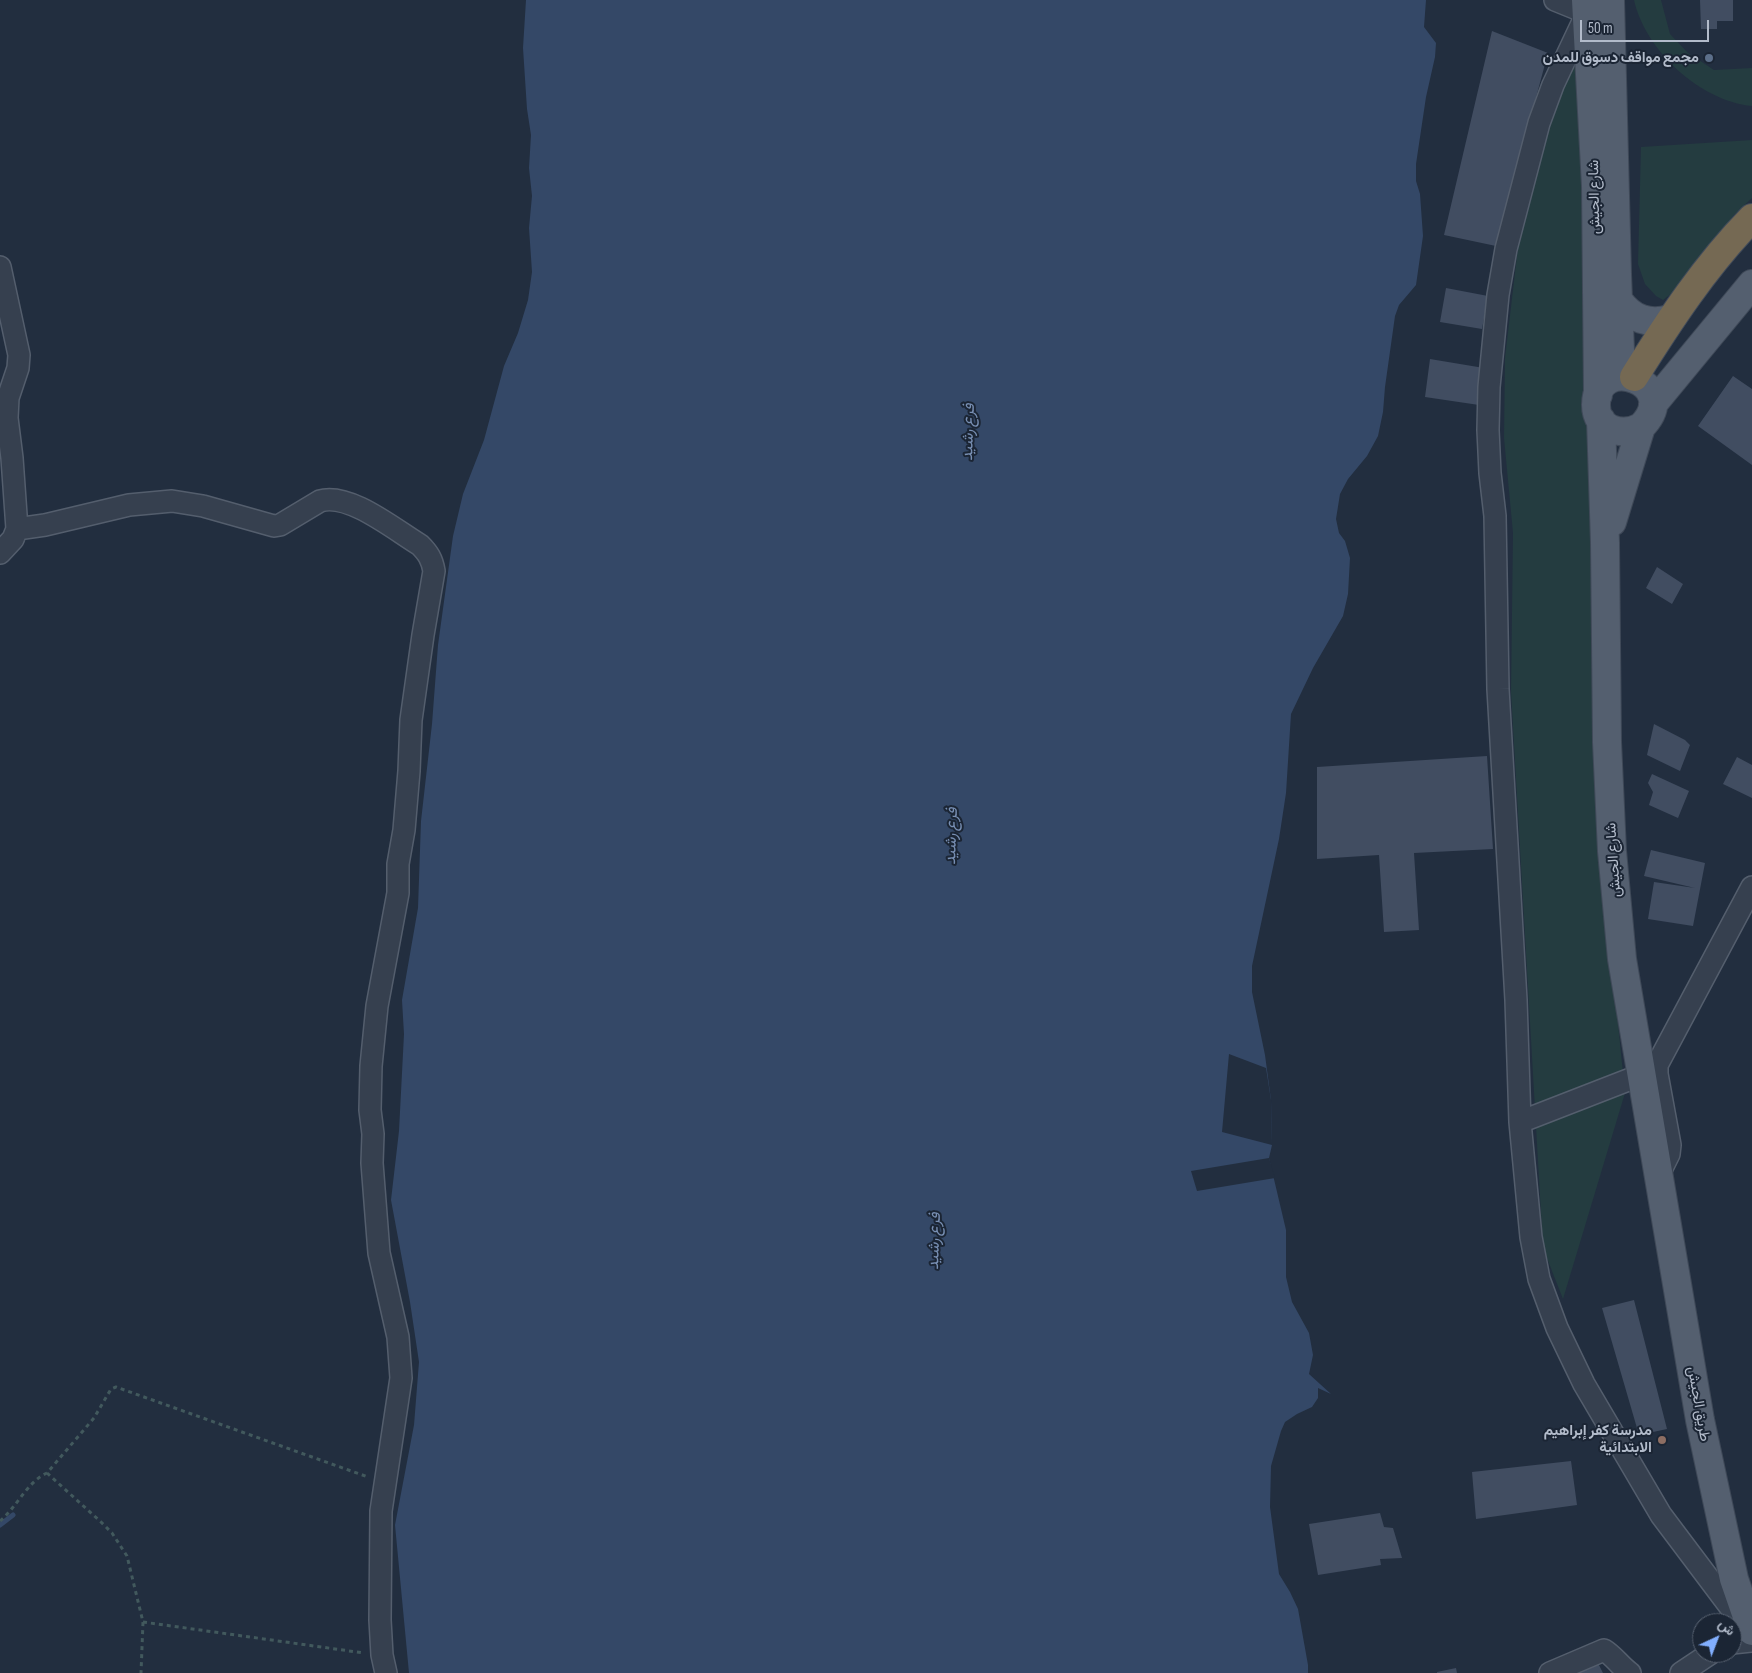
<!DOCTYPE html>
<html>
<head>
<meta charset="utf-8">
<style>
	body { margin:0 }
	#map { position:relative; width:1752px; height:1673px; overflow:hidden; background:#222e3f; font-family:"Sofia Sans Condensed",Vazirmatn,sans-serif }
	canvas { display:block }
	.north { position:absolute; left:1692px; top:1613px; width:50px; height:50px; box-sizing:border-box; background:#1b2534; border:1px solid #576170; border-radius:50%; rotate:43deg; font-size:14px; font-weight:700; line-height:20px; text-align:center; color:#b2bbca }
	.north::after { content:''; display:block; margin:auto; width:18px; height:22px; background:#82afff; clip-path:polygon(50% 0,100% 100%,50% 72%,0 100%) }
	.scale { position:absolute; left:1580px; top:20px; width:129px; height:22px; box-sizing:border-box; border:2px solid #b2bbca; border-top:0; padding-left:6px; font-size:15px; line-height:18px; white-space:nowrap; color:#b2bbca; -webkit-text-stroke:4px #1b2534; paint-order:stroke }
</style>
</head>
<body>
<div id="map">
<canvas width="1752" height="1673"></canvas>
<div class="north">ش</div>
<div class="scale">50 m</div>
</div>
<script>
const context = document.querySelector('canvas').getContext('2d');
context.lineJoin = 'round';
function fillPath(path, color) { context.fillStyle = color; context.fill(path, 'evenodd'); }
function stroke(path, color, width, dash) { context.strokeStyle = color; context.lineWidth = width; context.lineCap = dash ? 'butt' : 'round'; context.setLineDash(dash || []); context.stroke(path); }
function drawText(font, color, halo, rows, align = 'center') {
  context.font = font + ' "Sofia Sans Condensed",Vazirmatn,sans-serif'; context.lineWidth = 4; context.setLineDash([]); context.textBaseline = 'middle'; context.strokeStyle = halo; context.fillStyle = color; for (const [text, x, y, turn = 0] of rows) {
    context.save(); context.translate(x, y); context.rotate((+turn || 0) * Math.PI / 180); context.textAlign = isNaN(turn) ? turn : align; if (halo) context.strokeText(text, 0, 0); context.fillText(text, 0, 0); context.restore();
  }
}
fillPath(new Path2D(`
	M 1634,0 L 1661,0 L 1670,34 L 1688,53 L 1714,70 L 1752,68 L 1752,106 C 1700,101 1645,50 1634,0 Z
	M 1583,40 L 1608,924 L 1625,1093 L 1563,1299 L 1543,1248 L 1511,692 L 1513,533 L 1504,438 L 1505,358 L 1528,162 Z
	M 1752,140 L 1752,198 L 1734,215 L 1681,286 L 1663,300 L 1656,296 L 1645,284 L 1638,264 L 1641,147 Z`), '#243c40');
fillPath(new Path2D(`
	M 526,0 L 1426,0 L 1424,27 L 1436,43 L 1435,57 L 1426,97 L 1416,164 L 1416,181 L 1420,194 L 1423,236 L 1416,285 L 1399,305 L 1395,316 L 1385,387 L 1383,412 L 1378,436 L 1367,456 L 1348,479 L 1340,494 L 1336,519 L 1339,533 L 1345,541 L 1350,558 L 1348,594 L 1343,616 L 1313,668 L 1291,714 L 1286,793 L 1279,839 L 1252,966 L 1252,992 L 1265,1055 L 1271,1100 L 1272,1145 L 1269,1158 L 1286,1230 L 1286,1277 L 1292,1302 L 1309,1333 L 1313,1355 L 1309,1374 L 1331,1394 L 1318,1388 L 1318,1398 L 1312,1407 L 1297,1414 L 1285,1422 L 1281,1431 L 1271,1466 L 1270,1507 L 1279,1574 L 1290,1592 L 1298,1609 L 1308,1665 L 1308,1673 L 409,1673 L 395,1525 L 414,1425 L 419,1362 L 410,1302 L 391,1200 L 399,1131 L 404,1034 L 402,1000 L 418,908 L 421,821 L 432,724 L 438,645 L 453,536 L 463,494 L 484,440 L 504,366 L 518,333 L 528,300 L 532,272 L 529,228 L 532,196 L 529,168 L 531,135 L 527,109 L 523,48 Z`), '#344867');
fillPath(new Path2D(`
	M 1229,1054 L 1266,1068 L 1271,1100 L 1272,1145 L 1222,1132 Z
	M 1269,1158 L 1275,1178 L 1197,1191 L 1191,1171 Z`), '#222e3f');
stroke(new Path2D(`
	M 0,1525 L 13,1515`), '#344867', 5);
fillPath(new Path2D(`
	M 1700,0 L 1733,0 L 1733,21 L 1717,21 L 1717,29 L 1701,29 Z
	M 1492,31 L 1548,53 L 1496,246 L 1444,235 Z
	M 1446,288 L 1488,296 L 1482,329 L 1440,322 Z
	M 1430,359 L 1484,368 L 1479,405 L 1425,397 Z
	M 1733,376 L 1752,389 L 1752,465 L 1698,426 Z
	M 1657,567 L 1683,584 L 1672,604 L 1646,588 Z
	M 1654,724 L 1685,740 L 1690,745 L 1680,771 L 1647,755 Z
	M 1487,756 L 1493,849 L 1414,853 L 1419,930 L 1384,932 L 1379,855 L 1317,859 L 1317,767 Z
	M 1737,757 L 1752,765 L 1752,798 L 1723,784 Z
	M 1652,774 L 1689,791 L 1678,818 L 1649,805 L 1653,792 L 1648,783 Z
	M 1651,850 L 1705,863 L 1693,926 L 1648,919 L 1654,882 L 1695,888 L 1644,876 Z
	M 1634,1300 L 1667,1429 L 1639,1435 L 1602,1308 Z
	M 1571,1461 L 1577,1505 L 1476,1519 L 1472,1472 Z
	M 1380,1513 L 1384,1527 L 1393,1528 L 1402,1558 L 1380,1559 L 1381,1565 L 1318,1575 L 1309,1524 Z
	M 1597,1661 L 1603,1673 L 1571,1673 Z
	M 1456,1668 L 1457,1673 L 1437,1673 L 1437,1672 Z`), '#414d61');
const minor = new Path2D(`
	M 1555,0 L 1587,13 L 1553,85 L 1539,123 L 1506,249 L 1498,295 L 1489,387 L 1488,430 L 1490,473 L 1495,516 L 1498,689 L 1516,1000 L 1520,1122 L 1531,1237 L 1539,1279 L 1557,1328 L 1584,1384 L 1661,1515 L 1746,1628
	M 0,267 L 19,355 L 18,368 L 8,398 L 7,418 L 12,458 L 17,529 L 13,539 L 0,553
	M 17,529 L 45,525 L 129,505 L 172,501 L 203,506 L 274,526 L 280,525 L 320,501 C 349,492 395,530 420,545 C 428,553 432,559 434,571 L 423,635 L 411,720 L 409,771 L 404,830 L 398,864 L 398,893 L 377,1006 L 371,1066 L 370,1110 L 373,1134 L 372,1163 L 379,1253 L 398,1337 L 401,1378 L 381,1511 L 380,1620 L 382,1655 L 386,1673
	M 1520,1122 L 1641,1075
	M 1659,1174 L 1669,1154 L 1670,1145 L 1657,1074 L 1657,1065 L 1752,887
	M 1732,1643 L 1752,1641
	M 1550,1673 L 1604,1650 C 1614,1656 1620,1666 1630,1673
	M 1681,1673 L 1711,1653`);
const major = new Path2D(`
	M 1586,0 L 1596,186 L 1598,395
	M 1610,0 L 1617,274 L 1621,376
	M 1619,301 C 1632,319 1649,325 1670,319
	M 1653,404 L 1752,284
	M 1601,420 L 1605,543 L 1607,742 L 1612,851 L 1622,959 L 1700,1420 L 1734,1579 L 1752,1631
	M 1612,522 L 1641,427 C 1685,383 1596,351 1596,405 C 1596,430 1622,437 1641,427`);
const highway = new Path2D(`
	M 1634,377 C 1669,321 1705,266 1752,218`);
stroke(minor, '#545e6d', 24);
stroke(major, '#3f4958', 30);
stroke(highway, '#414b5a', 30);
stroke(new Path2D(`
	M 47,1473 L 101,1522 L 112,1533 L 127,1556 L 143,1622 L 141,1673
	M 0,1521 C 17,1507 27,1482 47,1473 L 94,1418 L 111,1389 L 116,1387 L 368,1477
	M 143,1622 L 364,1653`), '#42595d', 3, [4, 4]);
stroke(minor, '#36404f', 21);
stroke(major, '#545f6f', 28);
stroke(highway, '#756953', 28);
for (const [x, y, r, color] of [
	[1709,58,5,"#5c6f8a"],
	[1662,1440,5,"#8d6e63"]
]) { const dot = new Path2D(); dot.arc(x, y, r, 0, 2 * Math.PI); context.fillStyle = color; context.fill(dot); stroke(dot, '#1b2534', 2); }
drawText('bold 15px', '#b2bbca', '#1b2534', [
	["مجمع مواقف دسوق للمدن",1699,58],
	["مدرسة كفر إبراهيم",1652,1431],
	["الابتدائية",1652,1448]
], 'right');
drawText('15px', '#b2bbca', '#1b2534', [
	["شارع الجيش",1595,197,-91],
	["شارع الجيش",1614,860,-94],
	["طريق الجيش",1698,1404,80]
]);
drawText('italic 16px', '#788fb3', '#1b2534', [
	["فرع رشيد",969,432,-88],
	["فرع رشيد",952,836,-88],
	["فرع رشيد",935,1241,-88]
]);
</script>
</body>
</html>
